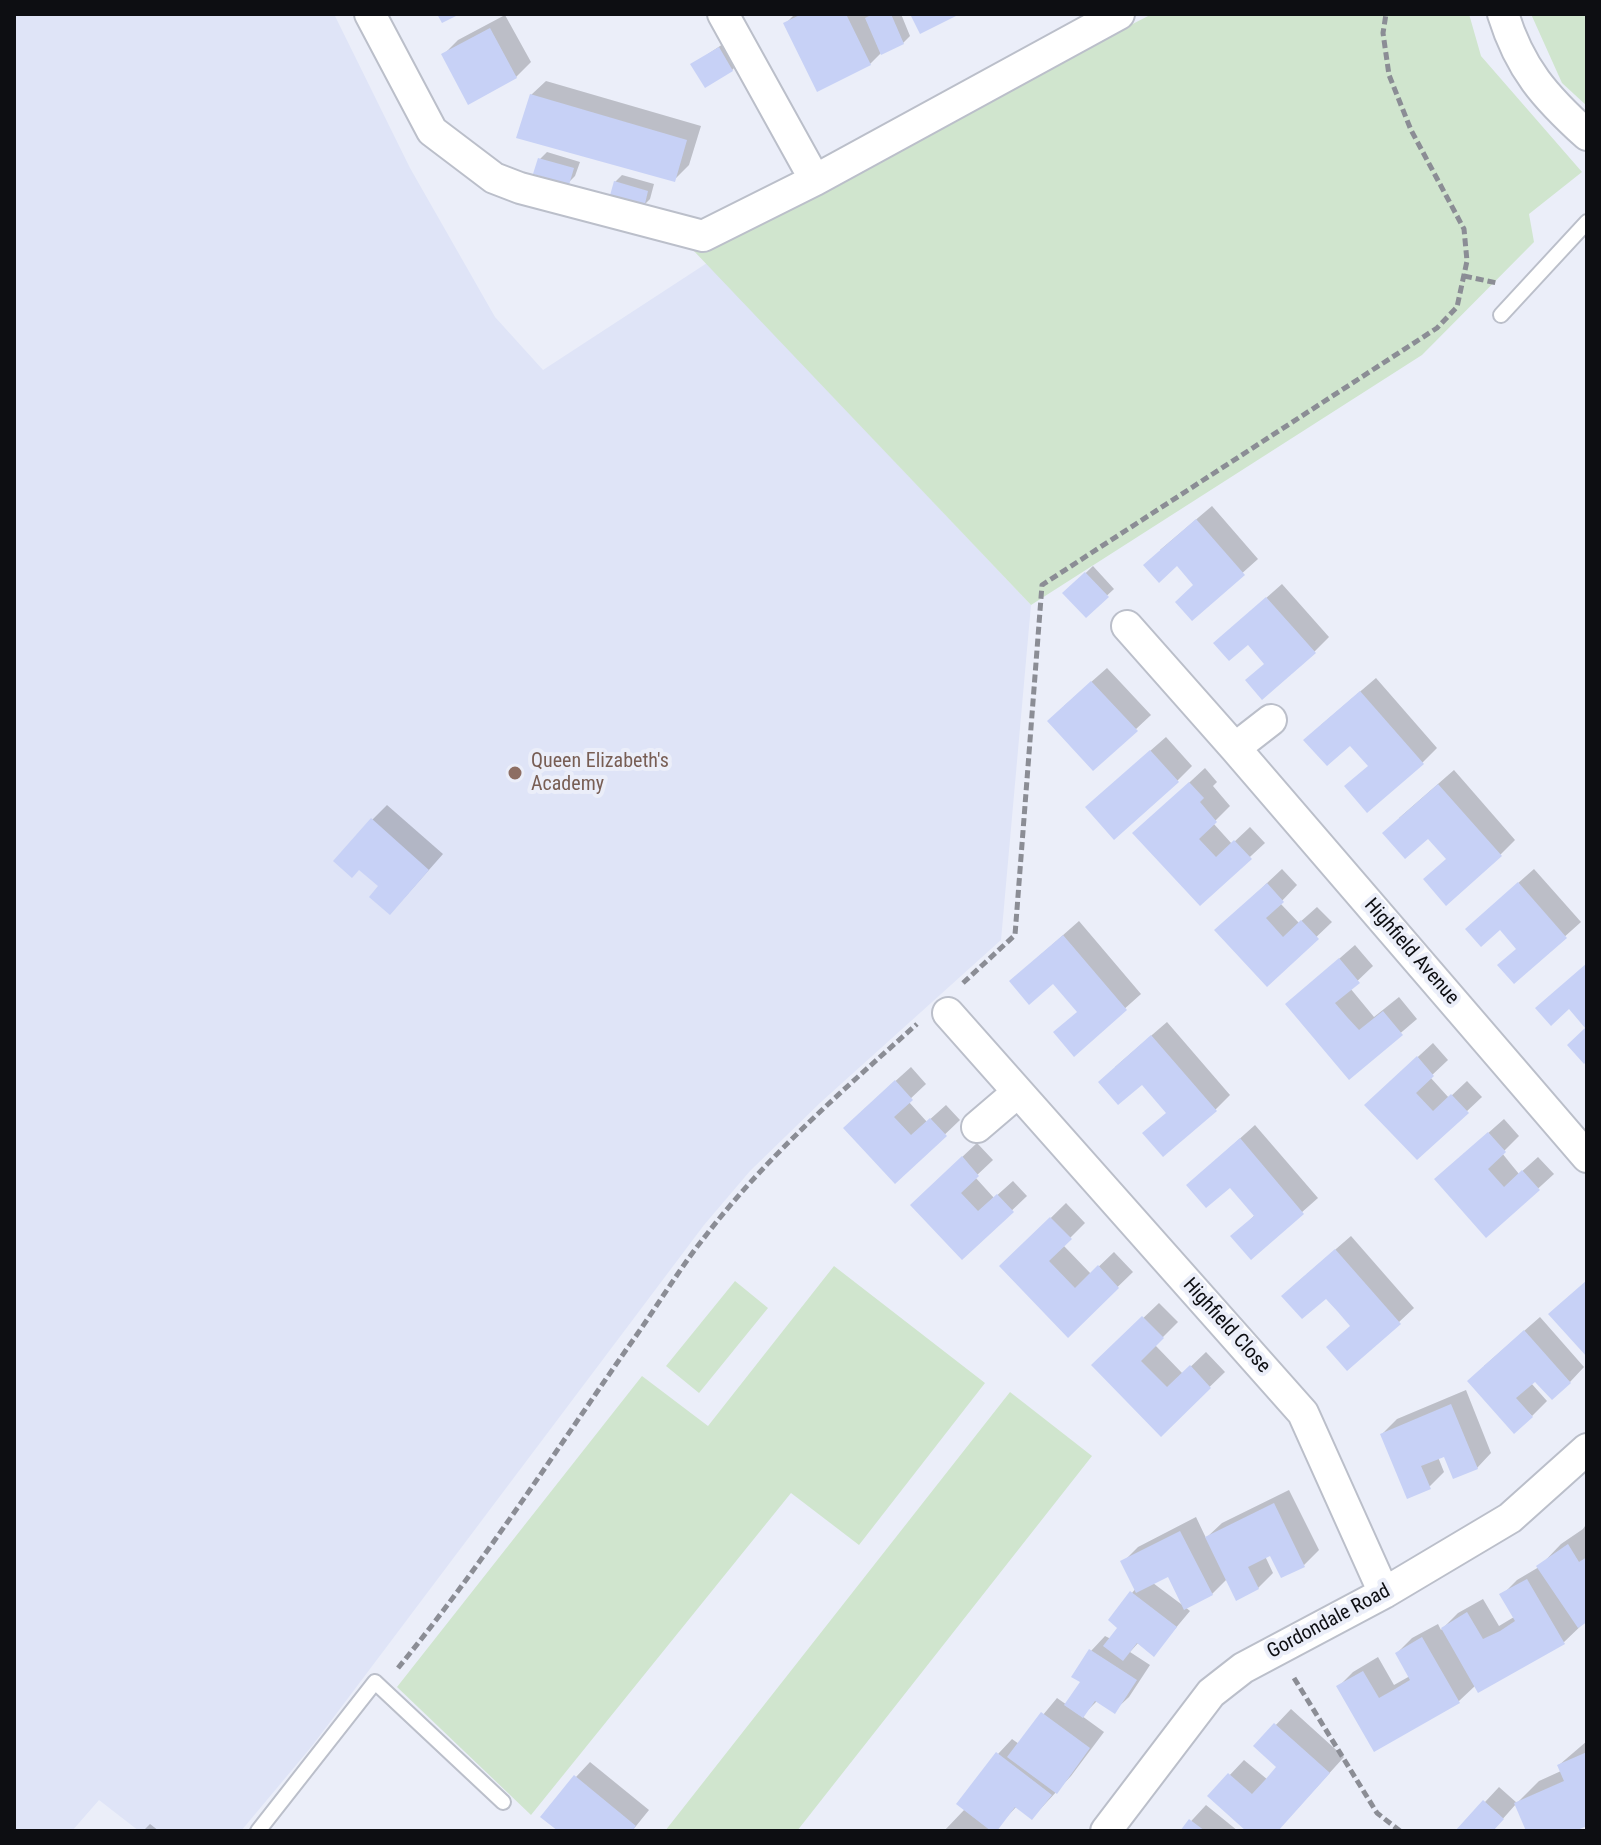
<!DOCTYPE html>
<html>
<head>
<meta charset="utf-8">
<style>
	body { margin:0 }
	#map { position:relative; width:1601px; height:1845px; overflow:hidden; background:#ebeef9; font-family:"Roboto Condensed",sans-serif }
	canvas { display:block }
	.frame { position:absolute; inset:0; border:16px solid #0d0e12; pointer-events:none }
</style>
</head>
<body>
<div id="map">
<canvas width="1601" height="1845"></canvas>
<div class="frame"></div>
</div>
<script>
const context = document.querySelector('canvas').getContext('2d');
context.lineJoin = 'round';
function fillPath(path, color) { context.fillStyle = color; context.fill(path, 'evenodd'); }
function stroke(path, color, width, dash) { context.strokeStyle = color; context.lineWidth = width; context.lineCap = dash ? 'butt' : 'round'; context.setLineDash(dash || []); context.stroke(path); }
function drawText(font, color, halo, rows, align = 'center') {
  context.font = font + ' "Roboto Condensed",sans-serif'; context.lineWidth = 8; context.setLineDash([]); context.textBaseline = 'middle'; context.strokeStyle = halo; context.fillStyle = color; for (const [text, x, y, turn = 0] of rows) {
    context.save(); context.translate(x, y); context.rotate((+turn || 0) * Math.PI / 180); context.textAlign = isNaN(turn) ? turn : align; if (halo) context.strokeText(text, 0, 0); context.fillText(text, 0, 0); context.restore();
  }
}
fillPath(new Path2D(`
	M 14,14 L 334,14 L 410,168 L 495,317 L 543,370 L 707,263 L 1031,605 L 1001,940 L 821,1102 L 750,1171 L 704,1225 L 312,1746 L 241,1831 L 139,1831 L 99,1800 L 72,1831 L 14,1831 Z`), '#dfe4f7');
fillPath(new Path2D(`
	M 1152,14 L 1469,14 L 1481,56 L 1582,172 L 1529,214 L 1534,242 L 1422,355 L 1031,605 L 693,250 Z
	M 1531,14 L 1587,14 L 1587,106 L 1562,83 Z
	M 834,1266 L 985,1383 L 859,1545 L 791,1493 L 531,1815 L 397,1687 L 642,1376 L 708,1426 Z
	M 735,1281 L 768,1308 L 699,1393 L 666,1366 Z
	M 1010,1392 L 1092,1456 L 797,1831 L 665,1831 Z`), '#d0e5ce');
fillPath(new Path2D(`
	M 795,14 L 868,14 L 869,16 L 871,14 L 901,14 L 910,36 L 903,43 L 882,52 L 870,64 L 785,24 Z
	M 505,15 L 531,62 L 516,77 L 443,55 L 458,40 Z
	M 726,42 L 739,63 L 732,70 L 693,64 Z
	M 546,81 L 701,126 L 689,165 L 674,180 L 531,95 Z
	M 547,152 L 580,162 L 575,176 L 568,183 L 540,159 Z
	M 622,175 L 654,184 L 650,199 L 643,206 L 615,182 Z
	M 1212,506 L 1258,559 L 1192,618 L 1195,584 L 1178,564 L 1160,550 Z
	M 1093,566 L 1114,589 L 1086,615 L 1065,593 Z
	M 1282,584 L 1329,637 L 1314,652 L 1266,663 L 1248,642 L 1231,629 Z
	M 1107,668 L 1151,715 L 1136,729 L 1064,706 Z
	M 1376,678 L 1437,748 L 1422,763 L 1369,765 L 1350,743 L 1321,725 Z
	M 1166,737 L 1192,766 L 1177,781 L 1102,793 Z
	M 1205,768 L 1217,782 L 1213,786 L 1230,806 L 1213,823 L 1232,844 L 1250,827 L 1265,843 L 1200,903 L 1150,819 Z
	M 1454,770 L 1515,840 L 1500,855 L 1448,858 L 1429,836 L 1399,818 Z
	M 387,805 L 443,854 L 405,897 L 381,886 L 372,820 Z
	M 1282,869 L 1297,885 L 1280,903 L 1299,923 L 1317,907 L 1332,922 L 1267,984 L 1232,916 Z
	M 1534,869 L 1581,922 L 1514,982 L 1517,948 L 1500,928 L 1483,914 Z
	M 1079,921 L 1141,994 L 1074,1054 L 1079,1011 L 1054,981 L 1011,981 Z
	M 1355,945 L 1373,966 L 1350,988 L 1374,1017 L 1399,997 L 1417,1019 L 1349,1077 L 1287,1004 Z
	M 1167,1022 L 1230,1095 L 1215,1110 L 1168,1112 L 1142,1082 L 1115,1067 Z
	M 1433,1043 L 1448,1060 L 1430,1077 L 1449,1098 L 1467,1081 L 1482,1097 L 1417,1158 L 1382,1090 Z
	M 911,1067 L 926,1084 L 908,1101 L 927,1122 L 946,1105 L 960,1120 L 895,1182 L 860,1113 Z
	M 1504,1119 L 1519,1136 L 1502,1153 L 1510,1163 L 1519,1174 L 1538,1157 L 1554,1174 L 1487,1235 L 1452,1165 Z
	M 1255,1125 L 1318,1198 L 1251,1257 L 1233,1236 L 1256,1214 L 1230,1185 L 1188,1185 Z
	M 977,1143 L 993,1160 L 975,1177 L 994,1198 L 1013,1181 L 1027,1196 L 962,1258 L 927,1190 Z
	M 1066,1203 L 1085,1223 L 1063,1245 L 1091,1274 L 1114,1252 L 1133,1272 L 1068,1335 L 1002,1266 Z
	M 1351,1236 L 1414,1308 L 1399,1322 L 1352,1325 L 1326,1296 L 1299,1281 Z
	M 1159,1303 L 1178,1322 L 1155,1345 L 1183,1374 L 1206,1352 L 1225,1372 L 1161,1434 L 1094,1365 Z
	M 1540,1317 L 1584,1367 L 1570,1382 L 1535,1379 L 1531,1383 L 1547,1401 L 1532,1416 L 1484,1366 Z
	M 1466,1390 L 1491,1453 L 1477,1468 L 1445,1454 L 1438,1457 L 1444,1472 L 1429,1487 L 1382,1434 L 1397,1419 Z
	M 1289,1490 L 1319,1550 L 1304,1565 L 1271,1553 L 1265,1556 L 1273,1573 L 1258,1588 L 1227,1579 L 1212,1594 L 1185,1607 L 1190,1611 L 1154,1654 L 1139,1642 L 1130,1652 L 1150,1665 L 1129,1697 L 1114,1711 L 1098,1700 L 1082,1716 L 1104,1732 L 1071,1776 L 1032,1818 L 1017,1806 L 994,1831 L 944,1831 L 965,1809 L 998,1754 L 1012,1739 L 1019,1744 L 1057,1698 L 1067,1705 L 1083,1682 L 1091,1651 L 1105,1636 L 1111,1639 L 1120,1628 L 1132,1593 L 1136,1588 L 1123,1562 L 1138,1547 L 1196,1517 L 1206,1538 L 1222,1523 ZM 1168,1575 L 1185,1607 L 1153,1583 Z
	M 1587,1523 L 1587,1620 L 1563,1643 L 1476,1685 L 1459,1701 L 1375,1749 L 1338,1687 L 1353,1672 L 1378,1657 L 1394,1685 L 1410,1676 L 1397,1653 L 1412,1638 L 1438,1624 L 1441,1630 L 1458,1613 L 1483,1599 L 1499,1626 L 1514,1617 L 1502,1595 L 1517,1580 L 1539,1567 L 1561,1544 L 1583,1529 Z
	M 1291,1709 L 1344,1757 L 1277,1831 L 1249,1831 L 1210,1796 L 1244,1760 L 1268,1780 L 1279,1767 L 1256,1746 Z
	M 1587,1741 L 1587,1824 L 1570,1831 L 1528,1831 L 1516,1804 L 1492,1831 L 1458,1831 L 1499,1787 L 1517,1803 L 1539,1781 L 1561,1771 L 1559,1765 Z
	M 590,1762 L 649,1810 L 632,1831 L 561,1831 L 576,1777 Z
	M 1206,1805 L 1238,1831 L 1182,1831 Z
	M 150,1824 L 159,1831 L 143,1831 Z`), '#0003');
fillPath(new Path2D(`
	M 437,14 L 460,14 L 442,23 Z
	M 802,14 L 846,14 L 871,65 L 817,92 L 783,23 Z
	M 873,14 L 891,14 L 904,44 L 881,55 L 865,18 Z
	M 910,14 L 960,14 L 920,34 Z
	M 490,28 L 517,78 L 468,105 L 441,54 Z
	M 719,47 L 733,71 L 705,88 L 690,64 Z
	M 530,94 L 687,140 L 675,182 L 516,138 Z
	M 538,158 L 574,168 L 569,185 L 533,174 Z
	M 614,181 L 648,191 L 644,208 L 609,199 Z
	M 1196,519 L 1245,575 L 1192,621 L 1175,602 L 1193,585 L 1177,566 L 1159,583 L 1143,565 Z
	M 1085,572 L 1109,597 L 1086,618 L 1062,593 Z
	M 1266,597 L 1316,653 L 1262,700 L 1245,680 L 1264,664 L 1248,645 L 1229,661 L 1213,643 Z
	M 1091,681 L 1138,731 L 1093,771 L 1047,721 Z
	M 1360,691 L 1424,764 L 1367,813 L 1344,786 L 1368,766 L 1350,746 L 1327,766 L 1303,740 Z
	M 1150,750 L 1179,782 L 1114,840 L 1085,807 Z
	M 1189,782 L 1204,798 L 1200,802 L 1217,822 L 1199,839 L 1216,857 L 1234,840 L 1252,859 L 1200,906 L 1132,833 Z
	M 1438,784 L 1502,856 L 1446,906 L 1423,879 L 1446,859 L 1428,839 L 1405,859 L 1382,833 Z
	M 371,818 L 429,870 L 390,915 L 369,897 L 378,886 L 359,870 L 352,878 L 333,861 Z
	M 1518,882 L 1567,938 L 1514,984 L 1497,965 L 1516,949 L 1500,930 L 1481,947 L 1465,929 Z
	M 1267,883 L 1284,902 L 1266,918 L 1283,937 L 1301,920 L 1319,939 L 1267,987 L 1214,930 Z
	M 1063,935 L 1127,1010 L 1074,1057 L 1053,1032 L 1077,1012 L 1053,984 L 1029,1005 L 1009,981 Z
	M 1339,958 L 1360,983 L 1335,1003 L 1347,1017 L 1359,1030 L 1383,1011 L 1403,1035 L 1349,1080 L 1285,1004 Z
	M 1587,963 L 1587,1061 L 1584,1064 L 1567,1045 L 1585,1028 L 1569,1009 L 1551,1026 L 1535,1008 Z
	M 1151,1035 L 1217,1111 L 1163,1157 L 1142,1133 L 1166,1113 L 1142,1085 L 1118,1105 L 1098,1082 Z
	M 1417,1056 L 1434,1076 L 1416,1093 L 1433,1111 L 1451,1094 L 1469,1113 L 1417,1160 L 1364,1105 Z
	M 895,1080 L 913,1100 L 894,1117 L 911,1135 L 930,1118 L 947,1136 L 895,1184 L 843,1128 Z
	M 1488,1132 L 1506,1152 L 1488,1169 L 1495,1177 L 1504,1187 L 1522,1170 L 1540,1190 L 1486,1238 L 1434,1179 Z
	M 1240,1138 L 1304,1214 L 1251,1260 L 1230,1236 L 1254,1216 L 1230,1188 L 1206,1208 L 1186,1185 Z
	M 962,1156 L 979,1176 L 961,1193 L 978,1211 L 997,1194 L 1014,1212 L 962,1260 L 910,1205 Z
	M 1050,1217 L 1072,1239 L 1049,1261 L 1075,1288 L 1098,1265 L 1119,1288 L 1068,1338 L 999,1266 Z
	M 1335,1249 L 1401,1324 L 1347,1371 L 1326,1347 L 1350,1326 L 1338,1312 L 1326,1299 L 1302,1319 L 1281,1296 Z
	M 1587,1280 L 1587,1357 L 1548,1314 Z
	M 1142,1316 L 1164,1338 L 1141,1361 L 1167,1387 L 1190,1365 L 1211,1388 L 1161,1437 L 1091,1365 Z
	M 1524,1330 L 1571,1383 L 1552,1400 L 1535,1382 L 1516,1398 L 1533,1417 L 1514,1434 L 1467,1381 Z
	M 1451,1404 L 1478,1469 L 1453,1479 L 1444,1457 L 1421,1466 L 1431,1489 L 1407,1499 L 1380,1434 Z
	M 1274,1503 L 1305,1567 L 1281,1578 L 1270,1556 L 1248,1567 L 1259,1589 L 1236,1601 L 1205,1537 Z
	M 1180,1531 L 1213,1595 L 1184,1610 L 1168,1577 L 1136,1593 L 1120,1561 Z
	M 1568,1544 L 1579,1562 L 1587,1557 L 1587,1622 L 1578,1628 L 1536,1566 Z
	M 1527,1579 L 1565,1644 L 1478,1693 L 1441,1628 L 1467,1612 L 1483,1639 L 1500,1631 L 1515,1621 L 1499,1594 Z
	M 1130,1591 L 1177,1627 L 1154,1657 L 1137,1643 L 1123,1661 L 1103,1646 L 1117,1628 L 1108,1620 Z
	M 1422,1637 L 1460,1703 L 1374,1752 L 1336,1686 L 1363,1671 L 1379,1698 L 1395,1689 L 1410,1680 L 1395,1653 Z
	M 1089,1649 L 1137,1680 L 1115,1714 L 1095,1701 L 1083,1718 L 1064,1705 L 1080,1682 L 1071,1677 Z
	M 1041,1712 L 1090,1748 L 1057,1794 L 1007,1757 Z
	M 1274,1723 L 1330,1773 L 1278,1831 L 1246,1831 L 1207,1796 L 1228,1773 L 1252,1794 L 1265,1780 L 1276,1767 L 1253,1746 Z
	M 996,1752 L 1052,1795 L 1032,1820 L 1015,1807 L 997,1831 L 991,1831 L 956,1804 Z
	M 1587,1752 L 1587,1826 L 1575,1831 L 1526,1831 L 1514,1803 L 1564,1781 L 1557,1765 Z
	M 574,1775 L 636,1826 L 632,1831 L 558,1831 L 540,1817 Z
	M 1483,1800 L 1504,1819 L 1493,1831 L 1455,1831 Z
	M 1189,1819 L 1205,1831 L 1180,1831 Z`), '#c7d1f6');
const service = new Path2D(`
	M 1501,315 L 1587,222
	M 258,1831 L 375,1682 L 503,1802`);
const minor = new Path2D(`
	M 370,14 L 432,131 L 494,178 L 520,188 L 703,236 L 815,180 L 1119,14
	M 723,14 L 815,180
	M 1503,14 C 1520,69 1545,97 1587,135
	M 1127,626 L 1235,748 L 1587,1157
	M 1235,748 L 1271,720
	M 948,1013 L 1303,1413 L 1384,1593
	M 977,1127 L 1018,1092
	M 1106,1831 L 1211,1693 L 1243,1668 L 1384,1593 L 1510,1518 L 1587,1449`);
stroke(service, '#bbbfca', 18);
stroke(minor, '#bbbfca', 34);
stroke(new Path2D(`
	M 1464,276 L 1497,283
	M 963,983 L 1015,935 L 1042,585 L 1437,328 L 1457,307 L 1467,261 L 1464,229 L 1411,130 L 1389,75 L 1383,33 L 1386,14
	M 398,1668 C 485,1562 559,1445 638,1333 C 661,1300 682,1265 707,1234 C 768,1155 843,1090 917,1024
	M 1294,1678 L 1377,1813 L 1400,1831`), '#8b8d95', 5, [8, 4]);
stroke(service, '#fff', 14);
stroke(minor, '#fff', 30);
for (const [x, y, r, color] of [
	[515,773,8,"#8d6e63"]
]) { const dot = new Path2D(); dot.arc(x, y, r, 0, 2 * Math.PI); context.fillStyle = color; context.fill(dot); stroke(dot, '#ebeef9', 3); }
drawText('20px', '#785e54', '#ebeef9', [
	["Queen Elizabeth's",531,762],
	["Academy",531,785]
], 'left');
drawText('20px', '#0d0e12', '#ebeef9', [
	["Highfield Avenue",1411,952,49],
	["Highfield Close",1226,1326,48],
	["Gordondale Road",1329,1622,-28]
]);
</script>
</body>
</html>
